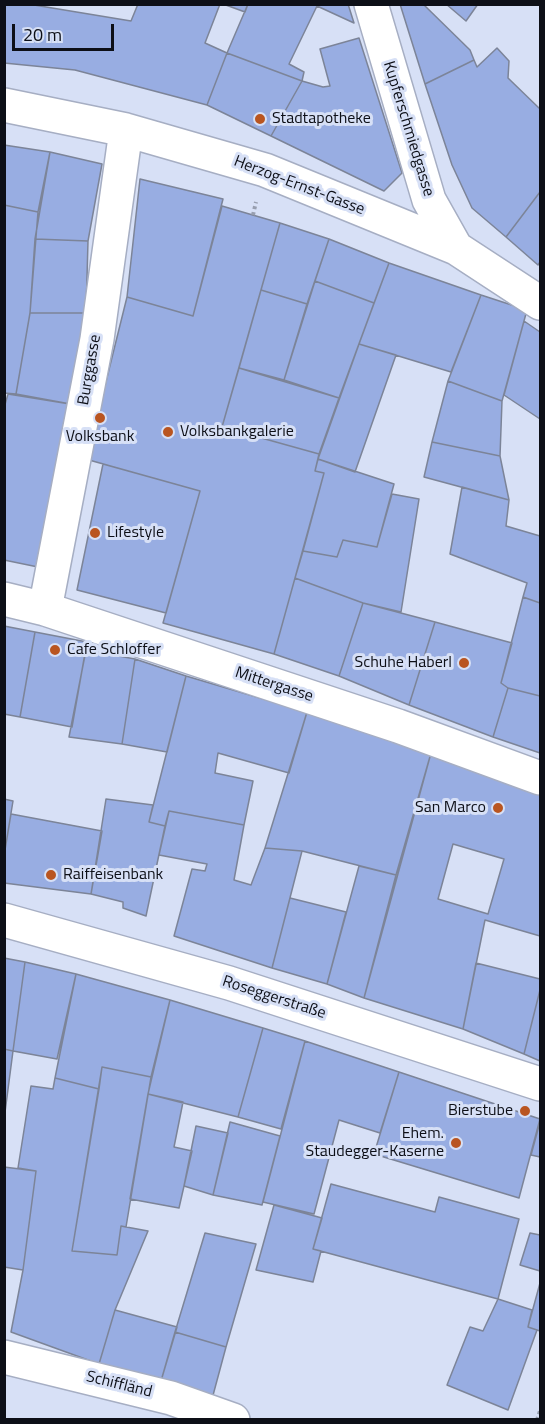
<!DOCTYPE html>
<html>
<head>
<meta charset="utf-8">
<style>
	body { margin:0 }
	#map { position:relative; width:545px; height:1424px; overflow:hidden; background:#d7e0f6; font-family:"Titillium Web",sans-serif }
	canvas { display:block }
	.frame { position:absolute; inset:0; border:6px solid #0d0f17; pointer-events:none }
	.scale { position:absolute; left:12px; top:24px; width:102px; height:27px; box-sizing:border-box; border:3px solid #0d0f17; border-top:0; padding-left:8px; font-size:18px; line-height:21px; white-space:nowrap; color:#0d0f17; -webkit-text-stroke:4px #d7e0f6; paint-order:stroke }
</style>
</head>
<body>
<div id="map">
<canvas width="545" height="1424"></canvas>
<div class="frame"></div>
<div class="scale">20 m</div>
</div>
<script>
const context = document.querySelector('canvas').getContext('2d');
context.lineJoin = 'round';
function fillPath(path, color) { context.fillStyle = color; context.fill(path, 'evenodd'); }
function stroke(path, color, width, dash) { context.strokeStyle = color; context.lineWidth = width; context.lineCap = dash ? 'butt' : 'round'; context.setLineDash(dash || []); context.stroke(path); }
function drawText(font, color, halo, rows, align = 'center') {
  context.font = font + ' "Titillium Web",sans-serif'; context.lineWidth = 6; context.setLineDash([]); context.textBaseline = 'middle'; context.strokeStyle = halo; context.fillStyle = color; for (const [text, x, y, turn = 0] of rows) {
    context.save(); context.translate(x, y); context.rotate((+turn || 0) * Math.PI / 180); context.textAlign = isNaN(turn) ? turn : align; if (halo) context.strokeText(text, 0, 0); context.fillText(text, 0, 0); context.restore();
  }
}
const building = new Path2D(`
	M 4,4 L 28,4 L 131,21 L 138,4 L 220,4 L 205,43 L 227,53 L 207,105 L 75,70 L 4,63 Z
	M 223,4 L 248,4 L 245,12 Z
	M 248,4 L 348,4 L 354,23 L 317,6 L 289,64 L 304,72 L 302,81 L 227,53 Z
	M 400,4 L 423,4 L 470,50 L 474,60 L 425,84 Z
	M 446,4 L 478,4 L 466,21 Z
	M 359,38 L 402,173 L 384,191 L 271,136 L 302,81 L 323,87 L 330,86 L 320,49 Z
	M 497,48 L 509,61 L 508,78 L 540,109 L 540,192 L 506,237 L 472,208 L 452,165 L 425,84 L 474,60 L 477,67 Z
	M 227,53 L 302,81 L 271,136 L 207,105 Z
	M 4,145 L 50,152 L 38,212 L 4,205 Z
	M 50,152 L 102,164 L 88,241 L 35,239 Z
	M 140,179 L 223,199 L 193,316 L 127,297 Z
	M 540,192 L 540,262 L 538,265 L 506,237 Z
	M 4,205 L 38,212 L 30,313 L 16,394 L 4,393 Z
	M 222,206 L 280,223 L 222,427 L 319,454 L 315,471 L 324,473 L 274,654 L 163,623 L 200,491 L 89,460 L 92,438 L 127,297 L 193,316 Z
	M 280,223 L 329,239 L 307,304 L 261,290 Z
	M 35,239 L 88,241 L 86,313 L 30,313 Z
	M 329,239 L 389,263 L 374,303 L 315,281 Z
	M 389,263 L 481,295 L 451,372 L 359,344 Z
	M 315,281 L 374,303 L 339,398 L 284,380 Z
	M 261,290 L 307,304 L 284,380 L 239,368 Z
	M 481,295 L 527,310 L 502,401 L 448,381 Z
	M 30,313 L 86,313 L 76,405 L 16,394 Z
	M 524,321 L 540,332 L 540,419 L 504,395 Z
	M 359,344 L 396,355 L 355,472 L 318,459 Z
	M 239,368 L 339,398 L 319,454 L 222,427 Z
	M 448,381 L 502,401 L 500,456 L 432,442 Z
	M 8,394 L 76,405 L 38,567 L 4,560 L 4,408 Z
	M 432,442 L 500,456 L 509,500 L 424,477 Z
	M 318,459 L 394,484 L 377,547 L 343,540 L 337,557 L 303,551 L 324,473 L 315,471 Z
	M 103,464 L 200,491 L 166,613 L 77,590 Z
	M 462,487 L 509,500 L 506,526 L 540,536 L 540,603 L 523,597 L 527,583 L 450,554 Z
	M 392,494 L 419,499 L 401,612 L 363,603 L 295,578 L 303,551 L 337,557 L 343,540 L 377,547 Z
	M 295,578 L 363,603 L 339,676 L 274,654 Z
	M 523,597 L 540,603 L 540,696 L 508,688 L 501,683 Z
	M 363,603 L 435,622 L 409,705 L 339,676 Z
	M 435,622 L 512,643 L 501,683 L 508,688 L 493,737 L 409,705 Z
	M 4,626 L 35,632 L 20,717 L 4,714 Z
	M 35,632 L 87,642 L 72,727 L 20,717 Z
	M 86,650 L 135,659 L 122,744 L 69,737 Z
	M 135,659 L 186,676 L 167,752 L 122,744 Z
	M 186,676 L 307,712 L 289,773 L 218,753 L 215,773 L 253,781 L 244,825 L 169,811 L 165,826 L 149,822 Z
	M 508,688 L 540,696 L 540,753 L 493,737 Z
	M 307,712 L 431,753 L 396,875 L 302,851 L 265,848 Z
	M 431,753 L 540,794 L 540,936 L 485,920 L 463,1029 L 364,998 ZM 453,844 L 504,859 L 488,914 L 438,899 Z
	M 4,799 L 13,801 L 4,856 Z
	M 106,799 L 153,805 L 149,822 L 165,826 L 146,916 L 123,908 L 123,902 L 91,894 Z
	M 169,811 L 244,825 L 234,880 L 251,885 L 265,848 L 302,851 L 272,968 L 174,936 L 192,869 L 205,871 L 207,864 L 159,855 Z
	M 11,814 L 102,831 L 91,894 L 4,883 L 4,856 Z
	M 359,866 L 396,875 L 364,998 L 327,984 Z
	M 290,898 L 346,912 L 327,984 L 272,968 Z
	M 4,958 L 25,962 L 13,1051 L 4,1049 Z
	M 25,962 L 76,974 L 57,1059 L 13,1051 Z
	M 476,963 L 540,979 L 540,990 L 524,1054 L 463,1029 Z
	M 76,974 L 170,1000 L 151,1077 L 102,1067 L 99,1089 L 55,1078 Z
	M 540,990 L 540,1061 L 524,1054 Z
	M 170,1000 L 263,1028 L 238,1117 L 148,1094 Z
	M 263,1028 L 305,1041 L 281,1129 L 238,1117 Z
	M 305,1041 L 399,1072 L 380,1133 L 339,1120 L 314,1214 L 263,1202 Z
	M 4,1049 L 13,1051 L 4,1120 Z
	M 102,1067 L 151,1077 L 126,1227 L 121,1226 L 117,1255 L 72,1251 Z
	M 399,1072 L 540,1119 L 519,1198 L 374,1154 Z
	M 55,1078 L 99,1089 L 72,1251 L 117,1255 L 121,1226 L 148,1231 L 115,1310 L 99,1364 L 11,1332 L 23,1270 L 36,1171 L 18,1168 L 31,1086 L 53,1089 Z
	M 148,1094 L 183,1102 L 174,1147 L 192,1151 L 179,1208 L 130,1199 Z
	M 230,1122 L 280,1136 L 262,1205 L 213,1195 Z
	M 540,1122 L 540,1157 L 531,1155 Z
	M 196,1126 L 228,1133 L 213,1195 L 184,1186 Z
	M 4,1167 L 36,1171 L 23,1270 L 4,1267 Z
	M 331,1184 L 435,1212 L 439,1197 L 519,1219 L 498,1299 L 313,1249 Z
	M 274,1205 L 322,1218 L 313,1249 L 321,1251 L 313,1282 L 256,1270 Z
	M 205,1233 L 256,1244 L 226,1347 L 175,1332 Z
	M 530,1233 L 540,1235 L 540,1271 L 520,1265 Z
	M 540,1283 L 540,1331 L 528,1327 Z
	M 498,1299 L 532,1310 L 528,1327 L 537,1330 L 508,1410 L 447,1385 L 470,1327 L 483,1331 Z
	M 115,1310 L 177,1327 L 161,1381 L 99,1364 Z
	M 175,1332 L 226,1347 L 212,1399 L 161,1381 Z`);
fillPath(building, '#98ade2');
stroke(building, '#7c8498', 1.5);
const street = new Path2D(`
	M 371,4 L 429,200 L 456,248
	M 4,105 L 126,130 L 265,170 L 456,248 L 540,303
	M 4,599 L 45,609 L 398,726 L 540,778
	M 45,609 L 97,339 L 126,130
	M 4,920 L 229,983 L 540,1084
	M 4,1357 L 171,1398 L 233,1420`);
stroke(street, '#a6aec3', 36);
stroke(new Path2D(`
	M 253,215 L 256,202
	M 537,1420 L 540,1411`), '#979eaf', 4, [3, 3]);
stroke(street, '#fff', 33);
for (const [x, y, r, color] of [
	[260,119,6,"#b95521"],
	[100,418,6,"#b95521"],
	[168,432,6,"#b95521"],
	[95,533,6,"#b95521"],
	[55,650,6,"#b95521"],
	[464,663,6,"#b95521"],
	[498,808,6,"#b95521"],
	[51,875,6,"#b95521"],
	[525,1111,6,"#b95521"],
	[456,1143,6,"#b95521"]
]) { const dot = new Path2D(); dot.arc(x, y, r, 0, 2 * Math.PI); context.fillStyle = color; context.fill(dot); stroke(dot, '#d7e0f6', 2); }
drawText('16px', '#0d0f17', '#d7e0f6', [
	["Stadtapotheke",272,119],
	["Volksbankgalerie",180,432],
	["Volksbank",100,437,"center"],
	["Lifestyle",107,533],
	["Cafe Schloffer",67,650],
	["Schuhe Haberl",452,663,"right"],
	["San Marco",486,808,"right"],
	["Raiffeisenbank",63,875],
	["Bierstube",513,1111,"right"],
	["Ehem.",444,1134,"right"],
	["Staudegger-Kaserne",444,1152,"right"]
], 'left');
drawText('16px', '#0d0f17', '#d7e0f6', [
	["Kupferschmiedgasse",408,129,73],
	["Herzog-Ernst-Gasse",299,186,21],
	["Burggasse",90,370,-80],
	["Mittergasse",274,685,18],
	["Roseggerstraße",274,998,18],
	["Schiffländ",119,1385,14]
]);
</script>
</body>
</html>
